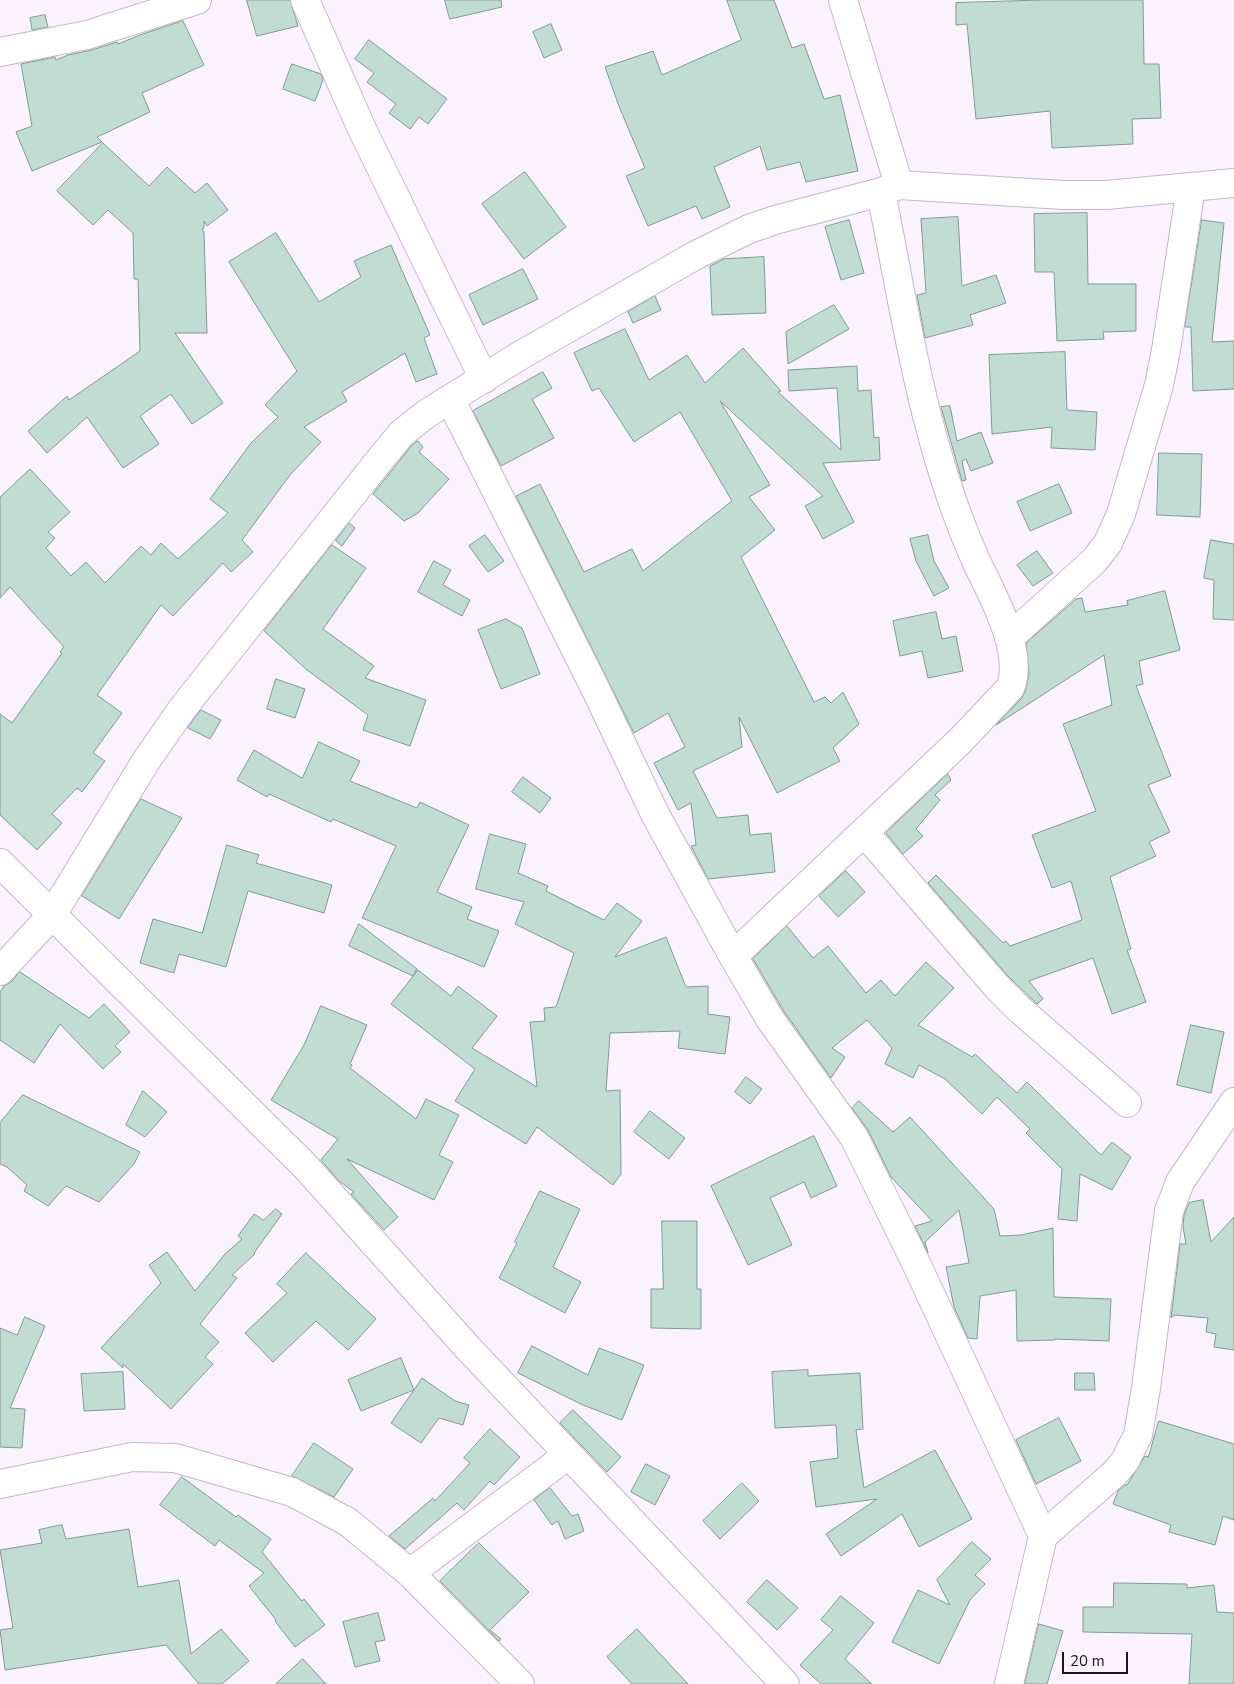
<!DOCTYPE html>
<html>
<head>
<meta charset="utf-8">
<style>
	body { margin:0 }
	#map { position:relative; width:1234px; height:1684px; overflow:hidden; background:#fbf2ff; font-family:"Nunito Sans",sans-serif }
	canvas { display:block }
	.scale { position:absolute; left:1062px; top:1652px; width:66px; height:22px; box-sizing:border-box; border:2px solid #1b161d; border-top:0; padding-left:6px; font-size:15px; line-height:18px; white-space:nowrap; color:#1b161d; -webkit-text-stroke:4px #fbf2ff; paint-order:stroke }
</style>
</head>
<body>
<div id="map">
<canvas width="1234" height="1684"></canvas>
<div class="scale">20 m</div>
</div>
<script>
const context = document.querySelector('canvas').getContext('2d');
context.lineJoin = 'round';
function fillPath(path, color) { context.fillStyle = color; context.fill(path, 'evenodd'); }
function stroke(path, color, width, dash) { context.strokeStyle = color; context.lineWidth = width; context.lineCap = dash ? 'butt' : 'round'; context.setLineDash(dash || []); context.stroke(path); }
const building = new Path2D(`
	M 247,0 L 290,0 L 298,26 L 257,36 Z
	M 445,0 L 501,0 L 502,7 L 450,19 Z
	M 727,0 L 774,0 L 792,48 L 804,44 L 824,99 L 840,95 L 858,171 L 806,182 L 800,162 L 767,170 L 760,146 L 714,167 L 730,207 L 702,219 L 696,206 L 648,226 L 626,176 L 645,168 L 620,109 L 605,67 L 653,51 L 662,75 L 741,40 Z
	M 1042,0 L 1143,0 L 1144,64 L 1159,64 L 1161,118 L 1132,119 L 1133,144 L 1052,148 L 1050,111 L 976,119 L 967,24 L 956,25 L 956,3 Z
	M 45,15 L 48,27 L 32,30 L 30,18 Z
	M 183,21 L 204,65 L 142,93 L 150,112 L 97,137 L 102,142 L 32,171 L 16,132 L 32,126 L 21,64 L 55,57 L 56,60 L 68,55 L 92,50 L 117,42 L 118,44 L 140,35 Z
	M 551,24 L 562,50 L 544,58 L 533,32 Z
	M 369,40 L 447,99 L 428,124 L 419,117 L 410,129 L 389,113 L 396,104 L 367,82 L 374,73 L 355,59 Z
	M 292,64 L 321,74 L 323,80 L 315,101 L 283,89 Z
	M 103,143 L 149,186 L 167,167 L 195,193 L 207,183 L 228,210 L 207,226 L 204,221 L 204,228 L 202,229 L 204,232 L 207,333 L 175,333 L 223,403 L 192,424 L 171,394 L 140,416 L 159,444 L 123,468 L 87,417 L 47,453 L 28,431 L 67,396 L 69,400 L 140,351 L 138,279 L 134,279 L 133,233 L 108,210 L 93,225 L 57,191 Z
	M 525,172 L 566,227 L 524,259 L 482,204 Z
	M 1087,213 L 1088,284 L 1136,284 L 1136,331 L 1103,332 L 1104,339 L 1057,341 L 1054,272 L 1035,272 L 1034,214 Z
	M 958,217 L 962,286 L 996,275 L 1006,303 L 970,315 L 973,325 L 925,338 L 917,295 L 926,293 L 921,219 Z
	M 849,220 L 864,273 L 841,280 L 825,227 Z
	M 1202,220 L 1224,223 L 1212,342 L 1234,341 L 1234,389 L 1193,391 L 1191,327 L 1185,327 Z
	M 276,233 L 319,302 L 361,277 L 354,261 L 391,245 L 430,335 L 424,338 L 437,374 L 416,382 L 405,353 L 342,392 L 347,401 L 304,427 L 321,442 L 290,475 L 242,540 L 253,552 L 231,572 L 223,563 L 173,616 L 161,605 L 97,695 L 122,713 L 93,753 L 105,761 L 82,792 L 77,788 L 52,814 L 62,823 L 37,850 L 0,815 L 0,714 L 12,723 L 62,653 L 60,652 L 64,647 L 10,587 L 0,598 L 0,497 L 30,469 L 70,512 L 48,532 L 55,538 L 46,548 L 71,576 L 86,562 L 105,583 L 141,546 L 151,555 L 161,543 L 178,559 L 228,513 L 210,499 L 251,443 L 278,417 L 265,405 L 297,371 L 229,262 Z
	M 764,257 L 766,313 L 712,315 L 710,266 L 724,259 Z
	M 523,269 L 538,299 L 483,325 L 469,295 Z
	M 655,296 L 661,310 L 633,323 L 628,312 Z
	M 834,305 L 849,329 L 788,364 L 786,332 Z
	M 625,329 L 649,380 L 687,355 L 705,383 L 743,348 L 781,391 L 778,392 L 841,450 L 837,388 L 789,391 L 788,370 L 857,366 L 858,391 L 871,390 L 874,438 L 879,437 L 880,460 L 823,463 L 854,522 L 823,539 L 805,506 L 823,496 L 720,401 L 770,485 L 749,497 L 775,530 L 741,557 L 814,702 L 825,697 L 831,703 L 843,692 L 859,724 L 833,748 L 840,761 L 777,793 L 739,717 L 742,747 L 693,771 L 717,818 L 748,815 L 750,835 L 771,833 L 775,872 L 708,879 L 691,846 L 696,845 L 691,803 L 678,810 L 654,763 L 685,747 L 668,713 L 634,733 L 516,496 L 540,484 L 584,572 L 632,549 L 643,571 L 732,501 L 680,412 L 634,442 L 599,388 L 592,391 L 574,353 Z
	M 1065,352 L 1067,410 L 1097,412 L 1095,450 L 1051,448 L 1052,427 L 992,434 L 989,355 Z
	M 543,372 L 552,388 L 532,399 L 554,438 L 501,466 L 473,411 Z
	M 950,406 L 957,441 L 981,432 L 993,463 L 971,471 L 966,459 L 962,461 L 966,480 L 962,481 L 941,407 Z
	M 418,441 L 423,447 L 419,452 L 449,479 L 418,513 L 404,521 L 373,494 L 412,445 Z
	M 1159,453 L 1202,454 L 1200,517 L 1157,515 Z
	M 1059,484 L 1072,513 L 1030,531 L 1017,502 Z
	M 349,523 L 355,528 L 342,546 L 336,541 Z
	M 485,535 L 504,561 L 488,572 L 469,546 Z
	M 928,535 L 934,561 L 949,588 L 934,596 L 916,561 L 910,539 Z
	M 1211,540 L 1234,544 L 1234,620 L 1213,619 L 1214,580 L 1204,578 Z
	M 332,545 L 366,568 L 323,629 L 374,666 L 365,678 L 426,700 L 410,746 L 363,730 L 368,715 L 307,670 L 264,631 Z
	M 1037,551 L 1053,573 L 1033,586 L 1017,565 Z
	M 434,561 L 451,570 L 443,585 L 470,600 L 462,616 L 418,592 Z
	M 1165,591 L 1180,650 L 1139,661 L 1143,684 L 1136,686 L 1171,776 L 1148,785 L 1170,832 L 1149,842 L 1156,856 L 1110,877 L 1131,949 L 1127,950 L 1146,1002 L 1112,1014 L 1093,958 L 1029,981 L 1043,999 L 1037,1004 L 1008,976 L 928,883 L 936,875 L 1003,943 L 1006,941 L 1010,946 L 1082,920 L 1071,881 L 1052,888 L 1032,835 L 1096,811 L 1063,724 L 1112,705 L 1104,655 L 996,725 L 1021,699 L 1025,692 L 1029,674 L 1026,643 L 1076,599 L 1082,598 L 1085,612 L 1128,605 L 1127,601 Z
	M 936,612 L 942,639 L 956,636 L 963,671 L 928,678 L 922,651 L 900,656 L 893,621 Z
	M 506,619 L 522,628 L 540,674 L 501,689 L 478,630 Z
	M 276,679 L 305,689 L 295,718 L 267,709 Z
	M 201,710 L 221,720 L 210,739 L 188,728 Z
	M 319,742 L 360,761 L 350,781 L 417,808 L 420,802 L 469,825 L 437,892 L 472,907 L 467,919 L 499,931 L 484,967 L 362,918 L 396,846 L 333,819 L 331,822 L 269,794 L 267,797 L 237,780 L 254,750 L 302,778 Z
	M 948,774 L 951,780 L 935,795 L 940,800 L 916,829 L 923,836 L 903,854 L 886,833 Z
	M 523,777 L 551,798 L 540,813 L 512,792 Z
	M 141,799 L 182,818 L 119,919 L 82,896 Z
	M 490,834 L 526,844 L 518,873 L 548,886 L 546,891 L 604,920 L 617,903 L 642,921 L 615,957 L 666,937 L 686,987 L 708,986 L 708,1014 L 730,1017 L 725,1054 L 678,1048 L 680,1031 L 610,1033 L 606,1091 L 620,1090 L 621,1174 L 613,1185 L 537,1127 L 526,1144 L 455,1101 L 475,1069 L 391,1004 L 418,970 L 451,996 L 458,986 L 497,1016 L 472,1048 L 537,1087 L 530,1022 L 545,1021 L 544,1008 L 556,1007 L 574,953 L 515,924 L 524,902 L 476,889 Z
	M 227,845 L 259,855 L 256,863 L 332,885 L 324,913 L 248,891 L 226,967 L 179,954 L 174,973 L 140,963 L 153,919 L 202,933 Z
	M 846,871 L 865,892 L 838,917 L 819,896 Z
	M 359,924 L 417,969 L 413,976 L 349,946 Z
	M 787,926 L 813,958 L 828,946 L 866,993 L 881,980 L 895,996 L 926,962 L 954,988 L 918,1025 L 972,1057 L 975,1054 L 1017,1093 L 1027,1082 L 1101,1155 L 1112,1142 L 1131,1157 L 1112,1190 L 1080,1174 L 1077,1221 L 1058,1219 L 1062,1169 L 1026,1133 L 1030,1129 L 997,1097 L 982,1114 L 945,1079 L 919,1065 L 913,1078 L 885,1064 L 892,1048 L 867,1020 L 832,1048 L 845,1057 L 831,1078 L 783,1010 L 753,959 Z
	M 20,972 L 89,1018 L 104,1004 L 130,1032 L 115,1046 L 121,1052 L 103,1069 L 60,1024 L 34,1063 L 0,1040 L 0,992 L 4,986 L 11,982 Z
	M 321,1006 L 367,1025 L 350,1064 L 352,1065 L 350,1068 L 416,1119 L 426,1099 L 459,1115 L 439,1155 L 453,1162 L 434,1200 L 347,1159 L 398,1217 L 384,1230 L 351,1194 L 354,1192 L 338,1180 L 321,1160 L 338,1139 L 271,1100 L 304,1045 Z
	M 1191,1025 L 1224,1032 L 1211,1093 L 1177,1085 Z
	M 746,1077 L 762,1089 L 750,1104 L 735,1092 Z
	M 143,1091 L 167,1112 L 145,1137 L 126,1125 Z
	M 23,1095 L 140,1152 L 134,1164 L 99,1202 L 66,1186 L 48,1206 L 24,1191 L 27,1185 L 7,1167 L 0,1164 L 0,1123 Z
	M 859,1101 L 893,1132 L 910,1117 L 994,1209 L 1000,1236 L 1021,1235 L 1053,1228 L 1054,1297 L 1111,1299 L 1109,1341 L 1055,1339 L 1055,1340 L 1017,1341 L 1016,1290 L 980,1296 L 977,1339 L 968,1338 L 954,1307 L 946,1267 L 969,1263 L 959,1210 L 925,1242 L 928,1253 L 915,1226 L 932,1221 L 891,1177 L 868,1130 L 852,1108 Z
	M 650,1111 L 685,1138 L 669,1159 L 634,1132 Z
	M 814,1136 L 837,1186 L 811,1198 L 804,1182 L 770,1198 L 792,1245 L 748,1265 L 711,1186 Z
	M 540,1191 L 580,1209 L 553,1267 L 581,1282 L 565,1313 L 499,1278 L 517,1243 L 515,1242 Z
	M 1203,1200 L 1211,1242 L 1234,1217 L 1234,1350 L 1214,1347 L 1216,1334 L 1206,1332 L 1208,1318 L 1174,1315 L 1171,1318 L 1180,1244 L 1186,1244 L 1183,1227 L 1184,1215 L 1189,1203 Z
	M 276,1209 L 282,1214 L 254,1253 L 255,1254 L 232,1275 L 237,1278 L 200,1324 L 219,1342 L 205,1357 L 213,1364 L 171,1409 L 123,1364 L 123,1368 L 101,1348 L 161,1283 L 149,1265 L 167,1252 L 195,1291 L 225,1254 L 242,1239 L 238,1236 L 254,1214 L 263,1220 Z
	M 662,1221 L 697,1221 L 697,1289 L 701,1289 L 701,1329 L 651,1328 L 651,1289 L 663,1289 Z
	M 306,1253 L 376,1319 L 348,1350 L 316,1321 L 273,1362 L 245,1333 L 287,1293 L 277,1284 Z
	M 25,1317 L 45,1326 L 10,1408 L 25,1409 L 22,1448 L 0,1447 L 0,1328 L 17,1335 Z
	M 532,1346 L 588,1375 L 599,1348 L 644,1365 L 622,1420 L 583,1405 L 518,1373 Z
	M 401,1358 L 414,1390 L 422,1378 L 455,1401 L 469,1405 L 463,1425 L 439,1418 L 421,1443 L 391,1423 L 414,1390 L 361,1411 L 348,1380 Z
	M 808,1370 L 808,1376 L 860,1373 L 863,1429 L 856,1430 L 864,1488 L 935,1450 L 972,1519 L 919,1547 L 902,1514 L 841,1556 L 826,1534 L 877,1499 L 816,1507 L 810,1462 L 838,1458 L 836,1425 L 775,1428 L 772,1372 Z
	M 123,1372 L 125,1409 L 84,1411 L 81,1374 Z
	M 1075,1373 L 1094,1373 L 1095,1390 L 1075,1390 Z
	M 573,1410 L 621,1457 L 607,1472 L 560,1423 Z
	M 1059,1418 L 1081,1461 L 1036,1484 L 1016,1440 Z
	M 1159,1421 L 1234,1444 L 1234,1520 L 1223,1516 L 1215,1545 L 1169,1532 L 1171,1525 L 1113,1504 L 1118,1491 L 1125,1485 L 1127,1485 L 1145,1456 L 1148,1457 Z
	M 490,1429 L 520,1457 L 494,1485 L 490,1481 L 464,1510 L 457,1503 L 405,1549 L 389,1536 L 433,1498 L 435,1501 L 470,1463 L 464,1458 Z
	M 314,1443 L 353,1469 L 334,1497 L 292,1476 Z
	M 646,1464 L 670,1476 L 655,1505 L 631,1492 Z
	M 182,1477 L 236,1517 L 238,1515 L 271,1539 L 262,1552 L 302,1601 L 304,1599 L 325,1625 L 295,1647 L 275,1621 L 276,1620 L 249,1586 L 264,1573 L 219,1540 L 215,1546 L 160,1505 Z
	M 742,1483 L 759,1501 L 720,1539 L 703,1521 Z
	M 550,1488 L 572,1516 L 578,1514 L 584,1531 L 565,1539 L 558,1521 L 552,1525 L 534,1500 Z
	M 62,1525 L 66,1539 L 129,1529 L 138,1587 L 179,1580 L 191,1654 L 221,1629 L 249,1661 L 222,1684 L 199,1684 L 166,1645 L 5,1670 L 0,1630 L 13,1628 L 0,1550 L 42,1543 L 39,1530 Z
	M 972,1542 L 991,1559 L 975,1575 L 985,1584 L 970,1600 L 939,1664 L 892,1642 L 918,1590 L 950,1605 L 937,1580 Z
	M 479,1543 L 529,1592 L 490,1630 L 501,1639 L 499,1641 L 440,1581 Z
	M 767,1580 L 798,1608 L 777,1630 L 747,1602 Z
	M 1114,1583 L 1187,1584 L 1187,1588 L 1214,1585 L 1217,1612 L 1234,1613 L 1234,1684 L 1189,1684 L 1192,1634 L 1083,1632 L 1083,1607 L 1113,1607 Z
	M 841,1596 L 874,1623 L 845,1659 L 872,1684 L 821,1684 L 800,1665 L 833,1630 L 821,1620 Z
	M 378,1613 L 385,1640 L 375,1642 L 380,1661 L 355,1667 L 343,1622 Z
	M 1039,1624 L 1063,1631 L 1047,1684 L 1025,1684 Z
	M 637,1629 L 688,1684 L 632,1684 L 607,1657 Z
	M 303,1659 L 326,1684 L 276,1684 Z`);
fillPath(building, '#c1dcd2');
stroke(building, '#819b91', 1);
const minor = new Path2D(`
	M 305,0 L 361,127 L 484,379
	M 843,0 L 899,185
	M 0,52 L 87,35 L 197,0
	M 450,399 L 595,688 L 655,814 L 733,956 L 770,1019 L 854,1137 L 916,1263 L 1043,1536
	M 1009,638 L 1094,561 L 1108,543 L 1121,514 L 1159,385 L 1166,350 L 1191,187
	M 864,832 L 997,987 L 1018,1008 L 1127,1103
	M 0,863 L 305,1166 L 468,1348 L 785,1684
	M 733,956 L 960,741 L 1010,688 C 1025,653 992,594 977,563 C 924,446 906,317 881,192
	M 0,971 L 52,915 L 146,761 L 182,709 L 382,457 L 401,434 L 426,414 L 521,355 L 696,255 L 749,229 L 775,220 L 881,192 L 899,185 L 1064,195 L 1106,195 L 1234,183
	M 0,1484 L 132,1457 L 175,1458 L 292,1492 L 348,1522 L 410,1573 L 520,1684
	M 410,1573 L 568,1455
	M 1009,1684 L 1043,1536 L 1114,1474 L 1125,1461 L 1138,1435 L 1146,1388 L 1169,1211 L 1180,1182 L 1234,1102`);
stroke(minor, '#c5b6ca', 30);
stroke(minor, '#fff', 28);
</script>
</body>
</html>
